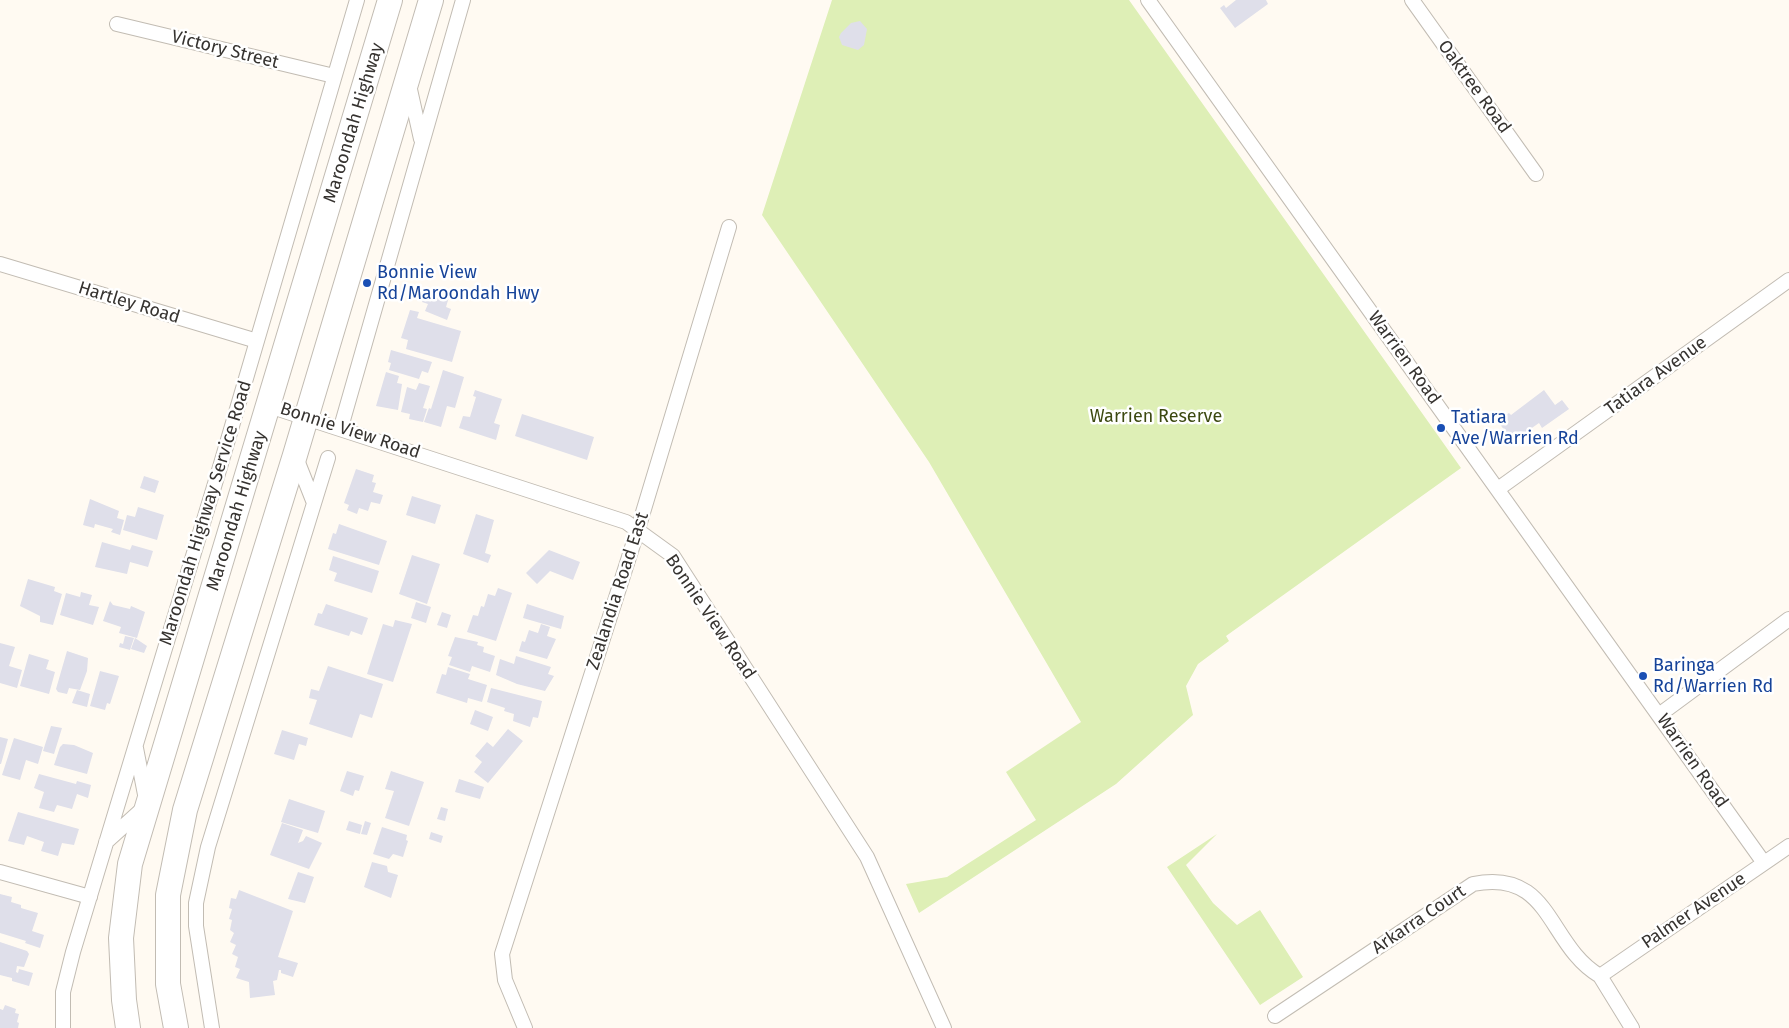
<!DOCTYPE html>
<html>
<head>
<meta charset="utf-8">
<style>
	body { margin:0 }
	canvas { display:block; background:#fffaf2 }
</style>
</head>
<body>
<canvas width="1789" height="1028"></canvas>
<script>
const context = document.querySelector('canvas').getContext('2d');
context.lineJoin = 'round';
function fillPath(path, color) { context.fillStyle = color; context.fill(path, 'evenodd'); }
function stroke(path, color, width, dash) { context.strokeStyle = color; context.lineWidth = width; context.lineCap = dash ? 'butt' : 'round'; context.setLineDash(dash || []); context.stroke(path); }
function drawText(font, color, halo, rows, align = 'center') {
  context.font = font + ' "Fira Sans",sans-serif'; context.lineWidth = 5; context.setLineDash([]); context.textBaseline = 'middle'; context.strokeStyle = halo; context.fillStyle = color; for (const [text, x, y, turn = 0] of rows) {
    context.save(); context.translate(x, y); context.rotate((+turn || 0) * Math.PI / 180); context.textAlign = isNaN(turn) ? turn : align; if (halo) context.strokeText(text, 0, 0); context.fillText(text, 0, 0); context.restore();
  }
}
fillPath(new Path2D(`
	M 832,0 L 1129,0 L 1461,468 L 1226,636 L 1229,641 L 1198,664 L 1186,686 L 1193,715 L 1116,784 L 919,913 L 906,884 L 947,877 L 1036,820 L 1006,772 L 1081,722 L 929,462 L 762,215 Z
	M 1217,834 L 1186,865 L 1213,903 L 1237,925 L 1260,910 L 1303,977 L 1260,1005 L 1167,867 Z`), '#deefb6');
fillPath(new Path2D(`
	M 1236,0 L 1266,0 L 1268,4 L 1235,28 L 1220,8 L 1224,5 L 1226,8 Z
	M 860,21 L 867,29 L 864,45 L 858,50 L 842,45 L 839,37 L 841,33 L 851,23 Z
	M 426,290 L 449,297 L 446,307 L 451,309 L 447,320 L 425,311 L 428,304 L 422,302 Z
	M 410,310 L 419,312 L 417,318 L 461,331 L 452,362 L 406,349 L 408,340 L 401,338 Z
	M 391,350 L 432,362 L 428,373 L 422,371 L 419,379 L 389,370 L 391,363 L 388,362 Z
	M 443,370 L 464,377 L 455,408 L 447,406 L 441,427 L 424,422 L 429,408 L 431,409 Z
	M 386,372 L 399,376 L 397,383 L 402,384 L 398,410 L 376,406 Z
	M 419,383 L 430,386 L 423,408 L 427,409 L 423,422 L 409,419 L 410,414 L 401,412 L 407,387 L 416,390 Z
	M 475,390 L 502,399 L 494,423 L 500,425 L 496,440 L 459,428 L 463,416 L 470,417 L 476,397 L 473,396 Z
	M 1544,390 L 1555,405 L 1562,400 L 1569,409 L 1542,428 L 1539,423 L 1516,439 L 1514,437 L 1511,439 L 1499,423 L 1503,421 L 1501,418 L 1509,413 L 1511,415 Z
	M 522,414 L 594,437 L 587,460 L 515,436 Z
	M 356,469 L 374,475 L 372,482 L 376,483 L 373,492 L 383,495 L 380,504 L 371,502 L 368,511 L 359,508 L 357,514 L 347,510 L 349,505 L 344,503 Z
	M 144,476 L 159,481 L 155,493 L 140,488 Z
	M 412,496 L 441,505 L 435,524 L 406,515 Z
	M 90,499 L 119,511 L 117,518 L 124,520 L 120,535 L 111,532 L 113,529 L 95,524 L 94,528 L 83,525 Z
	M 138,507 L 164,515 L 157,540 L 123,530 L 127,515 L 135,517 Z
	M 476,514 L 494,520 L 485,553 L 491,555 L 488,563 L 463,554 Z
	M 339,524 L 387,541 L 379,565 L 328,549 L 333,533 L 336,534 Z
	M 102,542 L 130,550 L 132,545 L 153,551 L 148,567 L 130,562 L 127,574 L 95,567 Z
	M 549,550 L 580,562 L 573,580 L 550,571 L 537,584 L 526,573 Z
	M 412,555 L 440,564 L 427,604 L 399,594 Z
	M 333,556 L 379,571 L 372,593 L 334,581 L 337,573 L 329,570 Z
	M 28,579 L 55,587 L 54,591 L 62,594 L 53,625 L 40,622 L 40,616 L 20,606 Z
	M 498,588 L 512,593 L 496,641 L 467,632 L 473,615 L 478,616 L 481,606 L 484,607 L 488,594 L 495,596 Z
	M 81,592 L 92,595 L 89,605 L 99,607 L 93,625 L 60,615 L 66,593 L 80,597 Z
	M 110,601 L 113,605 L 130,609 L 131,606 L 145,612 L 137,638 L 119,633 L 121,627 L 103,621 Z
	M 416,602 L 431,607 L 426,623 L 411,618 Z
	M 326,604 L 368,618 L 362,635 L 351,631 L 349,636 L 314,625 L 318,613 L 322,614 Z
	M 527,604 L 564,616 L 561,629 L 523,618 Z
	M 442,612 L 451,615 L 447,628 L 437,625 Z
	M 395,620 L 412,624 L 393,682 L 367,674 L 383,624 L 393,627 Z
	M 541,624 L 550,627 L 547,636 L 556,639 L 547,659 L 519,651 L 522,641 L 525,642 L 529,630 L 538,633 Z
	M 125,636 L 134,638 L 130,650 L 119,647 L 120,643 L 123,644 Z
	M 455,637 L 478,642 L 477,645 L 484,647 L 483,652 L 495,656 L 490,672 L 472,666 L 470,672 L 449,665 L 452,657 L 448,656 Z
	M 135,638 L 147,646 L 144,653 L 131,649 Z
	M 0,643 L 15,647 L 9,666 L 22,670 L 17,688 L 0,683 Z
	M 67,651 L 88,658 L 87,671 L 80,690 L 69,688 L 67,694 L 58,692 L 56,689 Z
	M 29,654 L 49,660 L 46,669 L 55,672 L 49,694 L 20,686 Z
	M 516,656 L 551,667 L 548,674 L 554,676 L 545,691 L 517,684 L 496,675 L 500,659 L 514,664 Z
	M 328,666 L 383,684 L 372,718 L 360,714 L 352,738 L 309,724 L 317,700 L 309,698 L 311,689 L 319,691 Z
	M 448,667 L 470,674 L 468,679 L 487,685 L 482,702 L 468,698 L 467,703 L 436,693 L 442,674 L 446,675 Z
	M 100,671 L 119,676 L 110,704 L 107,703 L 105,710 L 90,706 Z
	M 491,688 L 542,701 L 538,718 L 533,717 L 530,727 L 513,721 L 514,714 L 504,711 L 505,708 L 487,702 Z
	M 77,690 L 90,694 L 87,707 L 72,703 Z
	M 475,710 L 493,717 L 488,731 L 470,724 Z
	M 51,726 L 62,728 L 54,754 L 43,751 Z
	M 508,729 L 523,741 L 488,783 L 474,772 L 482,762 L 475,756 L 487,742 L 493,747 Z
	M 282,730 L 308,738 L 306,746 L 299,744 L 294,760 L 274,754 Z
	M 0,737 L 8,739 L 1,764 L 0,764 Z
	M 14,738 L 43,747 L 38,764 L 26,760 L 20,780 L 2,775 Z
	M 63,744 L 74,745 L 93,753 L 87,774 L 54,765 L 60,747 Z
	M 347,771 L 364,776 L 359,791 L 355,790 L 353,796 L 340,791 Z
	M 391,771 L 424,782 L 409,826 L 385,818 L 394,791 L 385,789 Z
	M 39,774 L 76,784 L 77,781 L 91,785 L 88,798 L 77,794 L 72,809 L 57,805 L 54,812 L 39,808 L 44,792 L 34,788 Z
	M 459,779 L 484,787 L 480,799 L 455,792 Z
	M 289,799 L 325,811 L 318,833 L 281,822 Z
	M 441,807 L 448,809 L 445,821 L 437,819 Z
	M 18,812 L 79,829 L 74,845 L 62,843 L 58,856 L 41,851 L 44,842 L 27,836 L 24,845 L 8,841 Z
	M 349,821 L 362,825 L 360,834 L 346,830 Z
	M 365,821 L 371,823 L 367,835 L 361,834 Z
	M 282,823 L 303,830 L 298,843 L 303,841 L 306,836 L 322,843 L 309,869 L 270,855 Z
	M 382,827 L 407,835 L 406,840 L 408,841 L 403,857 L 393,854 L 389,859 L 373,854 Z
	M 431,832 L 443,836 L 441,843 L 429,839 Z
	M 372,862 L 387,866 L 388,872 L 398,875 L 391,898 L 364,887 Z
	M 298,872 L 314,877 L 305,903 L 288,899 Z
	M 239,890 L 293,911 L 278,957 L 298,963 L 293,977 L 281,973 L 281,970 L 279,970 L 277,980 L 273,981 L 275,995 L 250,998 L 249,982 L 236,978 L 240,969 L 235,967 L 238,957 L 232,954 L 236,945 L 230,942 L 234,933 L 230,930 L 232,920 L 229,919 L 232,909 L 229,908 L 231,898 L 236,899 Z
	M 0,894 L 12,897 L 11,902 L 21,905 L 21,908 L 38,913 L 32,931 L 44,935 L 40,948 L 25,943 L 26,941 L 0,933 Z
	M 0,942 L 27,951 L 29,954 L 24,967 L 17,966 L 16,972 L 18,973 L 19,969 L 33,973 L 29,986 L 12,981 L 12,978 L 0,975 Z
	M 5,1005 L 16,1009 L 15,1013 L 19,1014 L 17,1022 L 19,1023 L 18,1028 L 0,1028 L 0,1009 L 3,1010 Z`), '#dfdfea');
const minor = new Path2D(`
	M 1148,0 L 1764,863
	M 1412,0 L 1536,174
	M 117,24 L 334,76
	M 409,85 L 421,139
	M 0,264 L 257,341
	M 269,406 L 626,522 L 673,556 L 867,857 L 944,1028
	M 341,427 L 463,0
	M 295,455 L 314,503
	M 1498,489 L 1789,280
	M 1659,715 L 1789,619
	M 106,842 L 147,805 L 136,748
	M 0,872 L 90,897
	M 1600,976 L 1789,846
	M 1600,976 L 1632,1028
	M 1275,1016 L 1473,884 C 1552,868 1547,945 1600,976
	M 63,1028 L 63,992 L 73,952 L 220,467 L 357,0
	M 212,1028 L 196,926 L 196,903 L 208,847 L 328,458
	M 525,1028 L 505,980 L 502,954 L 638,529 L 729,227`);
const trunk = new Path2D(`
	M 128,1028 L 124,1000 L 121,938 L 130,864 L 390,0
	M 176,1028 L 168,984 L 168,895 L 185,810 L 295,455 L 431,0`);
stroke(minor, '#c2bcb3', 16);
stroke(trunk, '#c2bcb3', 26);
stroke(minor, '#fff', 14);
stroke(trunk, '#fff', 24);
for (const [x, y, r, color] of [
	[367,283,5,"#1a4fb4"],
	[1441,428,5,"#1a4fb4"],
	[1643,676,5,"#1a4fb4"]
]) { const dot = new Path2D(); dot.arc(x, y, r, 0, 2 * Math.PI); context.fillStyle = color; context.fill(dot); stroke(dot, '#fff', 2); }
drawText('18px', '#363330', '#fff', [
	["Victory Street",225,50,14],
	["Oaktree Road",1474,87,54],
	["Maroondah Highway",354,123,-73],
	["Hartley Road",129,303,17],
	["Warrien Road",1404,358,54],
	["Tatiara Avenue",1656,376,-36],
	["Bonnie View Road",350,431,18],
	["Maroondah Highway",237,511,-73],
	["Maroondah Highway Service Road",206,513,-73],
	["Zealandia Road East",618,591,-72],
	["Bonnie View Road",710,617,56],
	["Warrien Road",1692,761,55],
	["Palmer Avenue",1694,911,-34],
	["Arkarra Court",1419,920,-34]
]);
drawText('18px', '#164399', '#fff', [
	["Bonnie View",377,273],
	["Rd/Maroondah Hwy",377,294],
	["Tatiara",1451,418],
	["Ave/Warrien Rd",1451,439],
	["Baringa",1653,666],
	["Rd/Warrien Rd",1653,687]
], 'left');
drawText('18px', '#3c4910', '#fff', [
	["Warrien Reserve",1156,417]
]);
</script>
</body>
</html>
